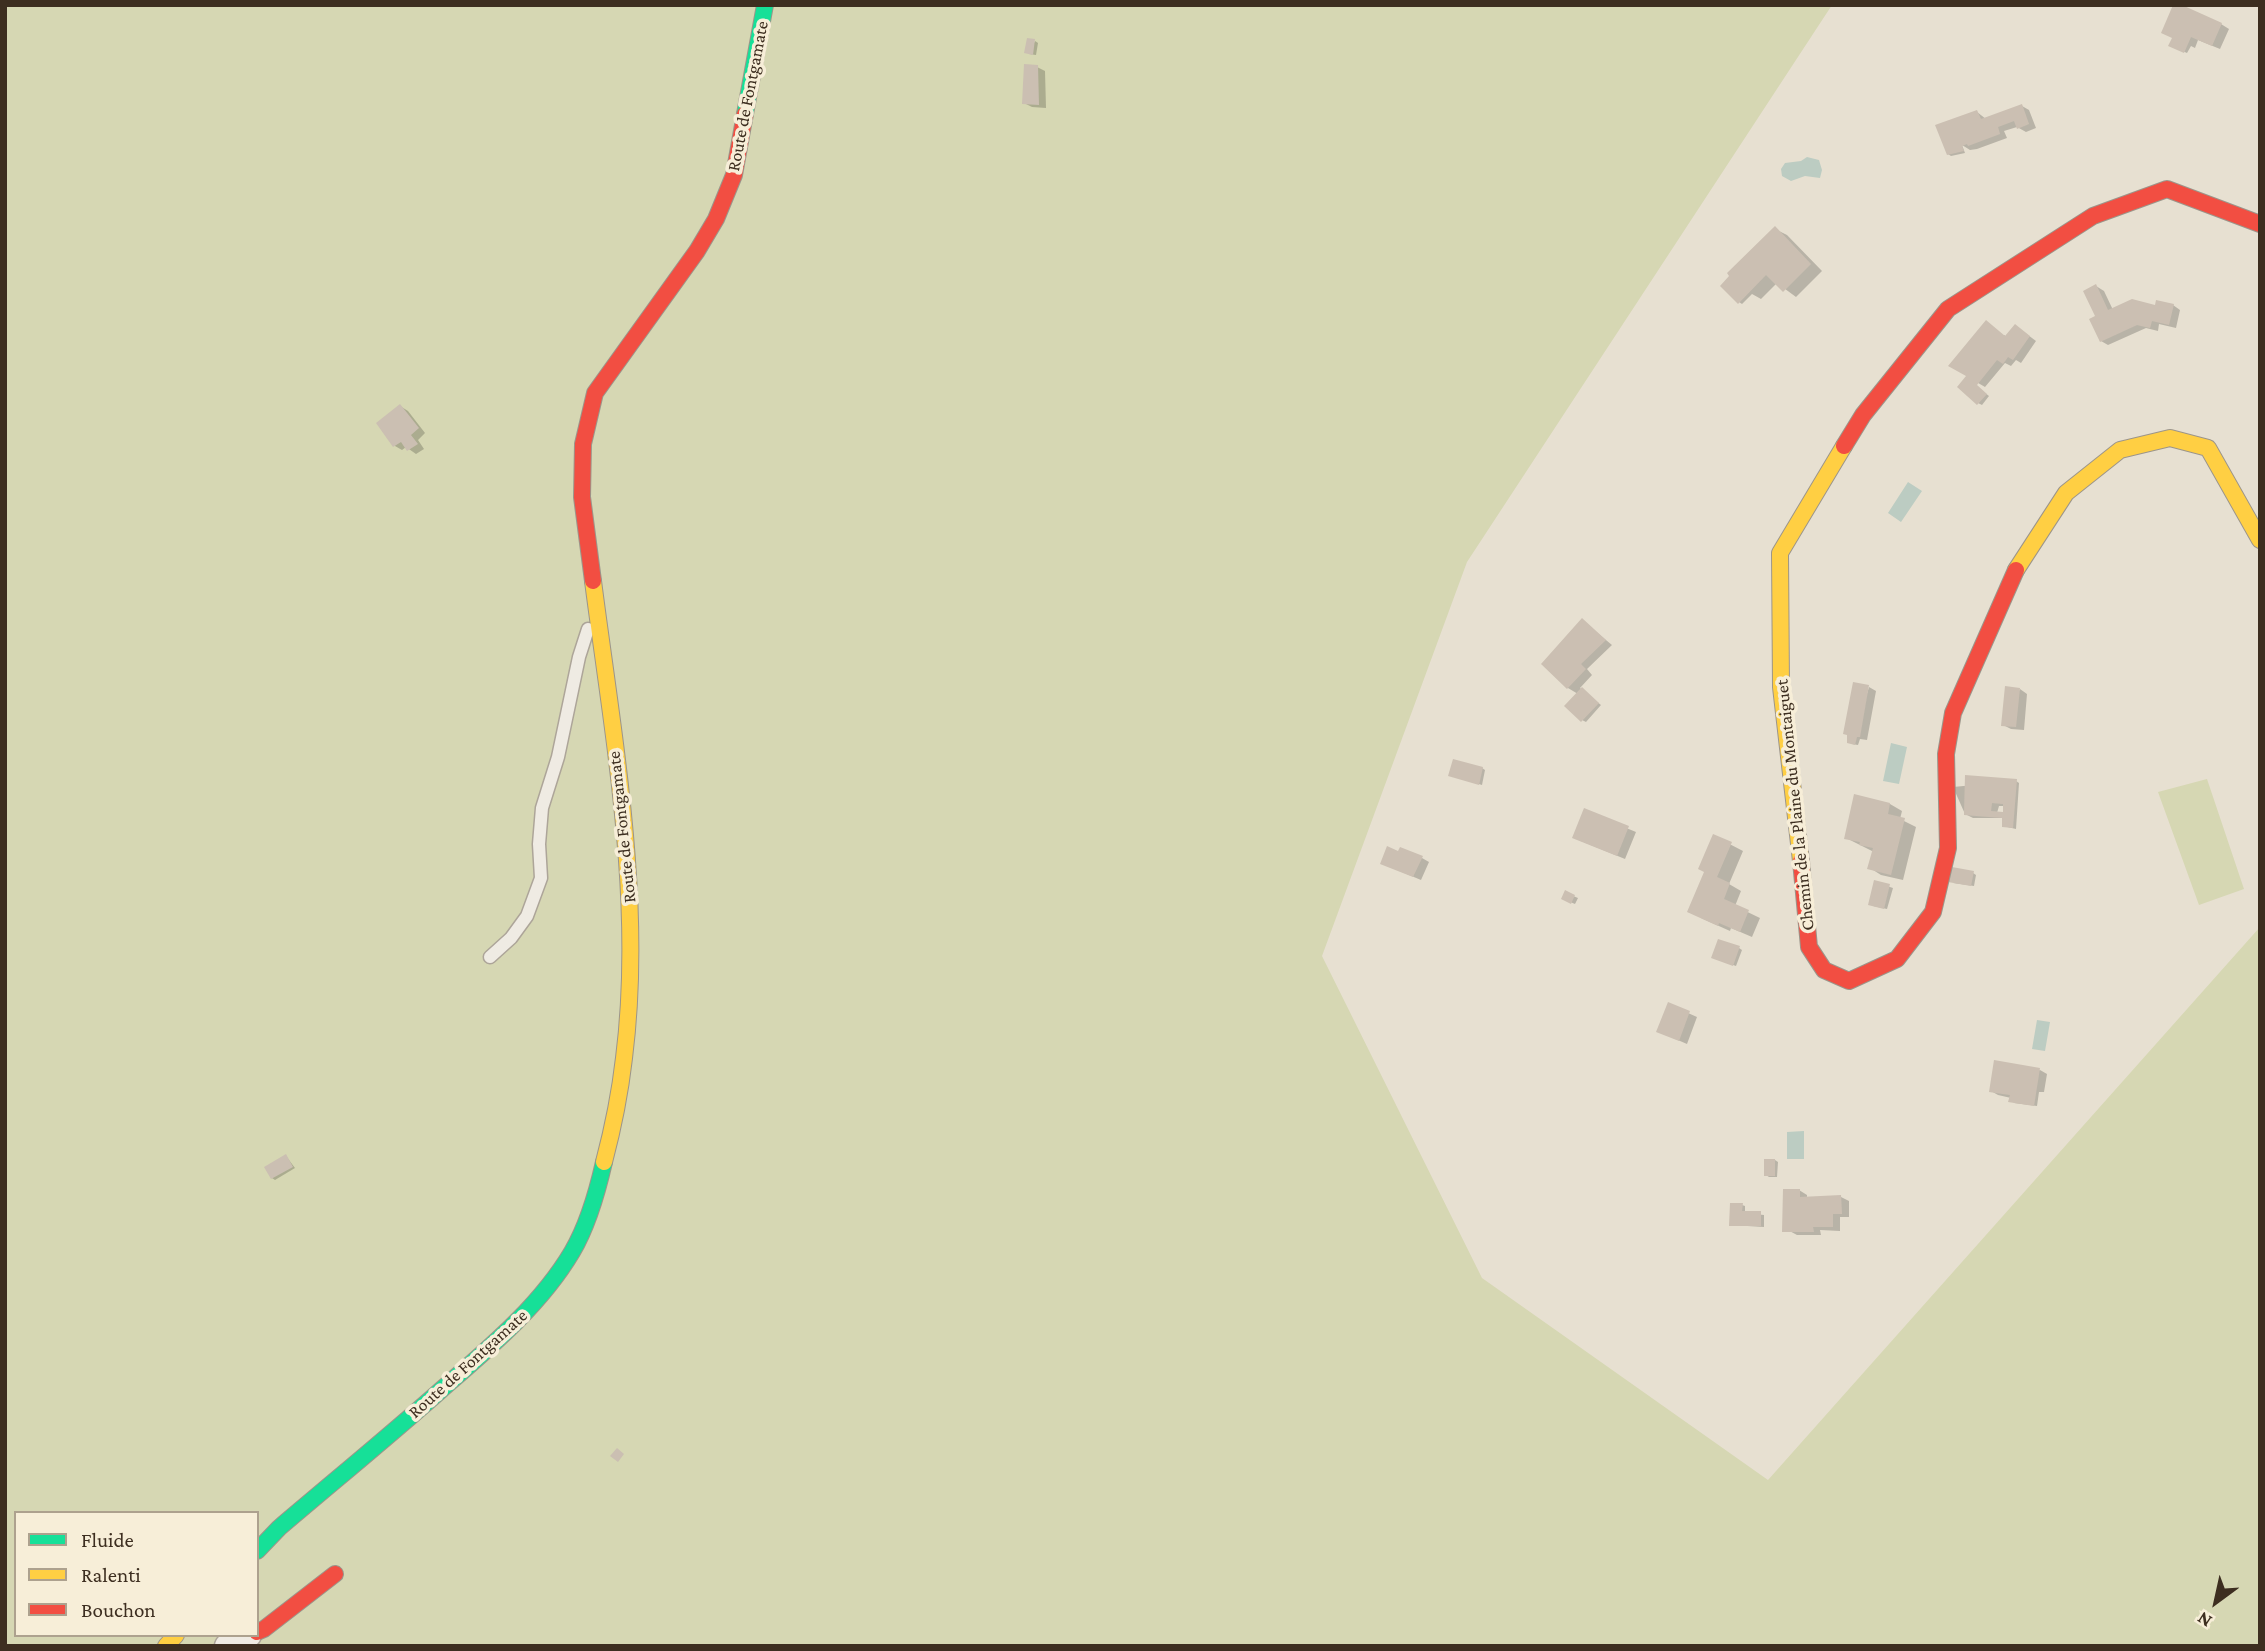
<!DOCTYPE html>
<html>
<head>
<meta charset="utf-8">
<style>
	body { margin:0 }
	#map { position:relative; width:2265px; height:1651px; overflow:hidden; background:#e7e0d1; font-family:"Crimson Pro",serif }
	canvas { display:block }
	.frame { position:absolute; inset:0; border:7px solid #3d2e20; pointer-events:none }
	.legend { position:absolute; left:14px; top:1511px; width:245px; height:126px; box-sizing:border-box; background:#f7eed8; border:2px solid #ada18e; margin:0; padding:9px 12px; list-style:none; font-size:21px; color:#3d2e20 }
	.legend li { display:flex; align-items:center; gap:14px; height:35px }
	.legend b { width:35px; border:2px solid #ada18e }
	.north { position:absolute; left:2181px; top:1567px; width:70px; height:70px; -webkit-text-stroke:5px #f7eed8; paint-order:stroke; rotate:213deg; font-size:19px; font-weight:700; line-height:28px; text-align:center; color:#3d2e20 }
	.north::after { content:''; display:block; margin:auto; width:24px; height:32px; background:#3d2e20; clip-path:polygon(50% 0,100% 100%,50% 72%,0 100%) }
</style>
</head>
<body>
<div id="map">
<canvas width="2265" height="1651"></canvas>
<div class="frame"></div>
<ul class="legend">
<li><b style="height:9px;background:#16e098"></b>Fluide</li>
<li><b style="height:9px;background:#ffcf43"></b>Ralenti</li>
<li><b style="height:9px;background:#f24e42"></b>Bouchon</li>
</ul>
<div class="north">N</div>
</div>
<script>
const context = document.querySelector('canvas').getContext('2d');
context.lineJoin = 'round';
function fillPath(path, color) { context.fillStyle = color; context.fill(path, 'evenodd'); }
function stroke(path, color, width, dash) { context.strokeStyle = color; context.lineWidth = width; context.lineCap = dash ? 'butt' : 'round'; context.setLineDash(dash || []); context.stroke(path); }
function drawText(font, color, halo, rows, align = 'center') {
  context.font = font + ' "Crimson Pro",serif'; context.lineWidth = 7; context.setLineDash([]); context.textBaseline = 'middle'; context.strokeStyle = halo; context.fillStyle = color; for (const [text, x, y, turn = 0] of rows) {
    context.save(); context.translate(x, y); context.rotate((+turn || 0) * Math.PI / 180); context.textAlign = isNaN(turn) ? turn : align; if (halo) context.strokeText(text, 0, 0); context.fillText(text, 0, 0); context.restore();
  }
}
fillPath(new Path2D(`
	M 5,5 L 1832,5 L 1467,562 L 1322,956 L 1482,1278 L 1768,1480 L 2260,927 L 2260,1646 L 5,1646 ZM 16,1513 L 257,1513 L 257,1635 L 16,1635 Z
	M 2207,779 L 2244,889 L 2199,905 L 2158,792 Z`), '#d6d7b3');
fillPath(new Path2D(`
	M 1807,157 L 1819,160 L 1822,170 L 1820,178 L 1805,176 L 1791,181 L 1782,176 L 1781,169 L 1785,163 L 1801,161 Z
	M 1908,482 L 1922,491 L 1901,522 L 1888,513 Z
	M 1891,743 L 1907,747 L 1899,784 L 1883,781 Z
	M 2037,1020 L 2050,1022 L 2045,1051 L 2032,1049 Z
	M 1804,1131 L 1804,1159 L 1787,1159 L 1787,1132 Z`), '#bcccc2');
fillPath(new Path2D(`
	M 2221,24 L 2229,29 L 2220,49 L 2198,40 L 2195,48 L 2191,46 L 2187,53 L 2171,46 L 2174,38 Z
	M 1035,41 L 1038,43 L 1036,55 L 1029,54 Z
	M 1037,67 L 1045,71 L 1046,108 L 1032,107 L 1024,103 Z
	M 2022,106 L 2029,110 L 2036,128 L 2026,132 L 2017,127 L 2004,131 L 2007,138 L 1977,149 L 1970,150 L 1962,145 L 1965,153 L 1951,156 L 1948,154 L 1977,112 L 1986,119 Z
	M 1775,229 L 1787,235 L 1822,271 L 1796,297 L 1777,283 L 1761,299 L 1752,294 L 1742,304 L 1739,302 Z
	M 2096,286 L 2104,291 L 2113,310 L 2173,305 L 2180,310 L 2176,328 L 2159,324 L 2158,331 L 2146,328 L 2108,345 L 2101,341 L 2097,317 Z
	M 2016,326 L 2036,341 L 2021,363 L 2016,360 L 2011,366 L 2005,363 L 1985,387 L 1973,380 L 1971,382 L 1989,396 L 1982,405 L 1978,403 L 1968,377 L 2004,335 L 2007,337 Z
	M 400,406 L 408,411 L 425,433 L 418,440 L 424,449 L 416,454 L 406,447 L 402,450 L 395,446 Z
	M 1583,621 L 1612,645 L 1587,669 L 1592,675 L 1580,688 L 1601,705 L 1586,722 L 1582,720 L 1578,694 L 1568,688 L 1543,664 Z
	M 1869,687 L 1876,691 L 1867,740 L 1860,739 L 1858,745 L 1852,744 Z
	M 2020,689 L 2027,694 L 2024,730 L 2011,729 L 2003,725 Z
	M 1482,768 L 1485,770 L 1482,785 L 1454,776 Z
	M 2016,781 L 2019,783 L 2016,829 L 2003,826 L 2003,818 L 1973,818 L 1965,814 L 1953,787 ZM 1999,806 L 2005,806 L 2004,813 L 1997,813 Z
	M 1856,796 L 1890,804 L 1902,811 L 1900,819 L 1916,827 L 1903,880 L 1881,875 L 1870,868 L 1874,852 L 1846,838 Z
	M 1585,811 L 1636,832 L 1625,859 L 1581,841 Z
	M 1714,836 L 1743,851 L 1729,884 L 1741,891 L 1735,906 L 1760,918 L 1752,937 L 1731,928 L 1730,931 L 1701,918 L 1706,872 Z
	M 1399,853 L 1422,858 L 1429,862 L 1421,880 L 1390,867 Z
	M 1973,873 L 1976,875 L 1974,886 L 1953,883 Z
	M 1875,882 L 1893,888 L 1887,909 L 1873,906 Z
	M 1566,893 L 1578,898 L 1575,904 L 1563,899 Z
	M 1739,948 L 1742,950 L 1736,966 L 1716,959 Z
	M 1670,1005 L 1697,1017 L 1687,1044 L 1673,1038 Z
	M 2040,1070 L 2047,1074 L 2044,1092 L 2039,1092 L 2037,1106 L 2014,1103 L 2011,1098 L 1998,1095 L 1991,1091 Z
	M 286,1156 L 295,1168 L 275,1180 L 272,1178 Z
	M 1775,1160 L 1778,1162 L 1777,1177 L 1769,1177 L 1766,1175 Z
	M 1799,1190 L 1807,1195 L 1807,1198 L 1841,1197 L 1849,1201 L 1849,1217 L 1840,1217 L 1840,1231 L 1820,1230 L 1821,1235 L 1797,1235 L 1784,1228 Z
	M 1742,1205 L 1745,1206 L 1745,1213 L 1764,1215 L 1764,1227 L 1731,1225 Z`), '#0003');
fillPath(new Path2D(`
	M 2173,5 L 2182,5 L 2222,23 L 2212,46 L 2191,37 L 2184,53 L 2168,46 L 2172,38 L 2161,33 Z
	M 1027,38 L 1035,39 L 1033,55 L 1024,53 Z
	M 1024,64 L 1038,65 L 1039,105 L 1022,104 Z
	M 2022,104 L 2029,124 L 2017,129 L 2014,121 L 1998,127 L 2000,134 L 1968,146 L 1967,144 L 1962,146 L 1964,151 L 1947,155 L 1935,125 L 1977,110 L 1981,119 Z
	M 1775,226 L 1811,264 L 1783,292 L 1766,275 L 1738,304 L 1720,286 L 1729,276 L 1727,273 Z
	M 2096,284 L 2108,310 L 2132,299 L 2155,305 L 2156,300 L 2174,304 L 2169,325 L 2152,321 L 2150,328 L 2137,325 L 2100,342 L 2089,319 L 2095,316 L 2083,291 Z
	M 1986,320 L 2005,336 L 2015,324 L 2030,336 L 2013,360 L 2008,357 L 2003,364 L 1997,360 L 1977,385 L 1987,394 L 1977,405 L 1957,387 L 1966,376 L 1948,366 Z
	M 400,404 L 419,428 L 411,435 L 418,444 L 407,451 L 401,442 L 393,447 L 376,423 Z
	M 1582,618 L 1606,640 L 1581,664 L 1586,669 L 1567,689 L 1541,664 Z
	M 1853,682 L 1869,685 L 1860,737 L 1857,737 L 1855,745 L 1847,743 L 1847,735 L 1843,734 Z
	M 2005,686 L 2020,688 L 2016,727 L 2001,726 Z
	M 1582,687 L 1599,703 L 1581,722 L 1564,706 Z
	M 1453,759 L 1483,767 L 1479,785 L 1448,776 Z
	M 1965,775 L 2017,779 L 2013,828 L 2002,827 L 2002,818 L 1964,815 ZM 1992,803 L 2003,804 L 2003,812 L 1991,811 Z
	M 1854,794 L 1890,803 L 1888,814 L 1905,818 L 1891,875 L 1867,869 L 1873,848 L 1859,845 L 1860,842 L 1844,839 Z
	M 1584,808 L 1629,826 L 1617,856 L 1572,838 Z
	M 1713,834 L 1732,842 L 1717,877 L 1730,883 L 1724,899 L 1749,910 L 1740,932 L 1719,923 L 1718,926 L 1687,912 L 1704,872 L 1698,869 Z
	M 1387,846 L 1398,851 L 1400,847 L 1423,856 L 1413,877 L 1380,864 Z
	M 1952,867 L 1974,871 L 1971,886 L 1948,882 Z
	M 1874,880 L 1890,884 L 1884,909 L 1868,905 Z
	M 1565,890 L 1575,895 L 1571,904 L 1561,899 Z
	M 1718,939 L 1740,946 L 1733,966 L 1711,958 Z
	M 1668,1002 L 1690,1011 L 1679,1041 L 1656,1032 Z
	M 1994,1060 L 2040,1068 L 2034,1106 L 2008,1102 L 2010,1095 L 1989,1092 Z
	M 286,1154 L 293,1167 L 271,1179 L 264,1167 Z
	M 1764,1159 L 1775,1159 L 1775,1176 L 1764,1176 Z
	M 1783,1189 L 1800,1189 L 1800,1197 L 1841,1195 L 1842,1214 L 1833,1214 L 1833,1227 L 1813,1227 L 1814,1232 L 1782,1232 Z
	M 1730,1203 L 1743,1203 L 1742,1211 L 1761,1211 L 1761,1226 L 1729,1226 Z
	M 617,1448 L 624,1454 L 618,1462 L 610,1456 Z`), '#cbbfb2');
const lane = new Path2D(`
	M 490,957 L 511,938 L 527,916 L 541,878 L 539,844 L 542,808 L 558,757 L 579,657 L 588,629`);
const street = new Path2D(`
	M 227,1646 L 249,1635`);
const fast = new Path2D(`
	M 745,114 L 765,5
	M 257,1551 L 279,1528 C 333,1482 388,1437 441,1390 C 488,1349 540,1306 572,1252 C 588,1225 597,1193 604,1162`);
const slow = new Path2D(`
	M 2016,570 L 2066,493 L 2120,450 L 2170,438 L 2208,448 L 2260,540
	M 593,581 C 613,736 644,902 624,1058 C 620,1093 613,1128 604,1162
	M 1801,861 L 1781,687 L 1780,553 L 1844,446
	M 166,1646 L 176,1635`);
const jam = new Path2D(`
	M 1844,446 L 1863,415 L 1948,309 L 2093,216 L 2167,189 L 2260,224
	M 593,581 L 582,497 L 583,444 L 595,393 L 697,251 L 716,219 L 734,175 L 745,114
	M 1801,861 L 1809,947 L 1824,970 L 1849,981 L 1897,959 L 1933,912 L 1948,848 L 1946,754 L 1953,713 L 2016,570
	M 257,1632 L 264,1629 L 335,1574`);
stroke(lane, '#ada599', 15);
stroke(street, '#ada599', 27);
stroke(fast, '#9c958a', 18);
stroke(slow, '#9c958a', 18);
stroke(jam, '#9c958a', 18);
stroke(lane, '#efebe3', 12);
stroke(street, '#efebe3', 24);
stroke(fast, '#16e098', 16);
stroke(slow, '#ffcf43', 16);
stroke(jam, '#f24e42', 16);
drawText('18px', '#3d2e20', '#f7eed8', [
	["Route de Fontgamate",748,96,-79],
	["Chemin de la Plaine du Montaiguet",1795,805,-96],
	["Route de Fontgamate",622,827,-96],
	["Route de Fontgamate",468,1364,-42]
]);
</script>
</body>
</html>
